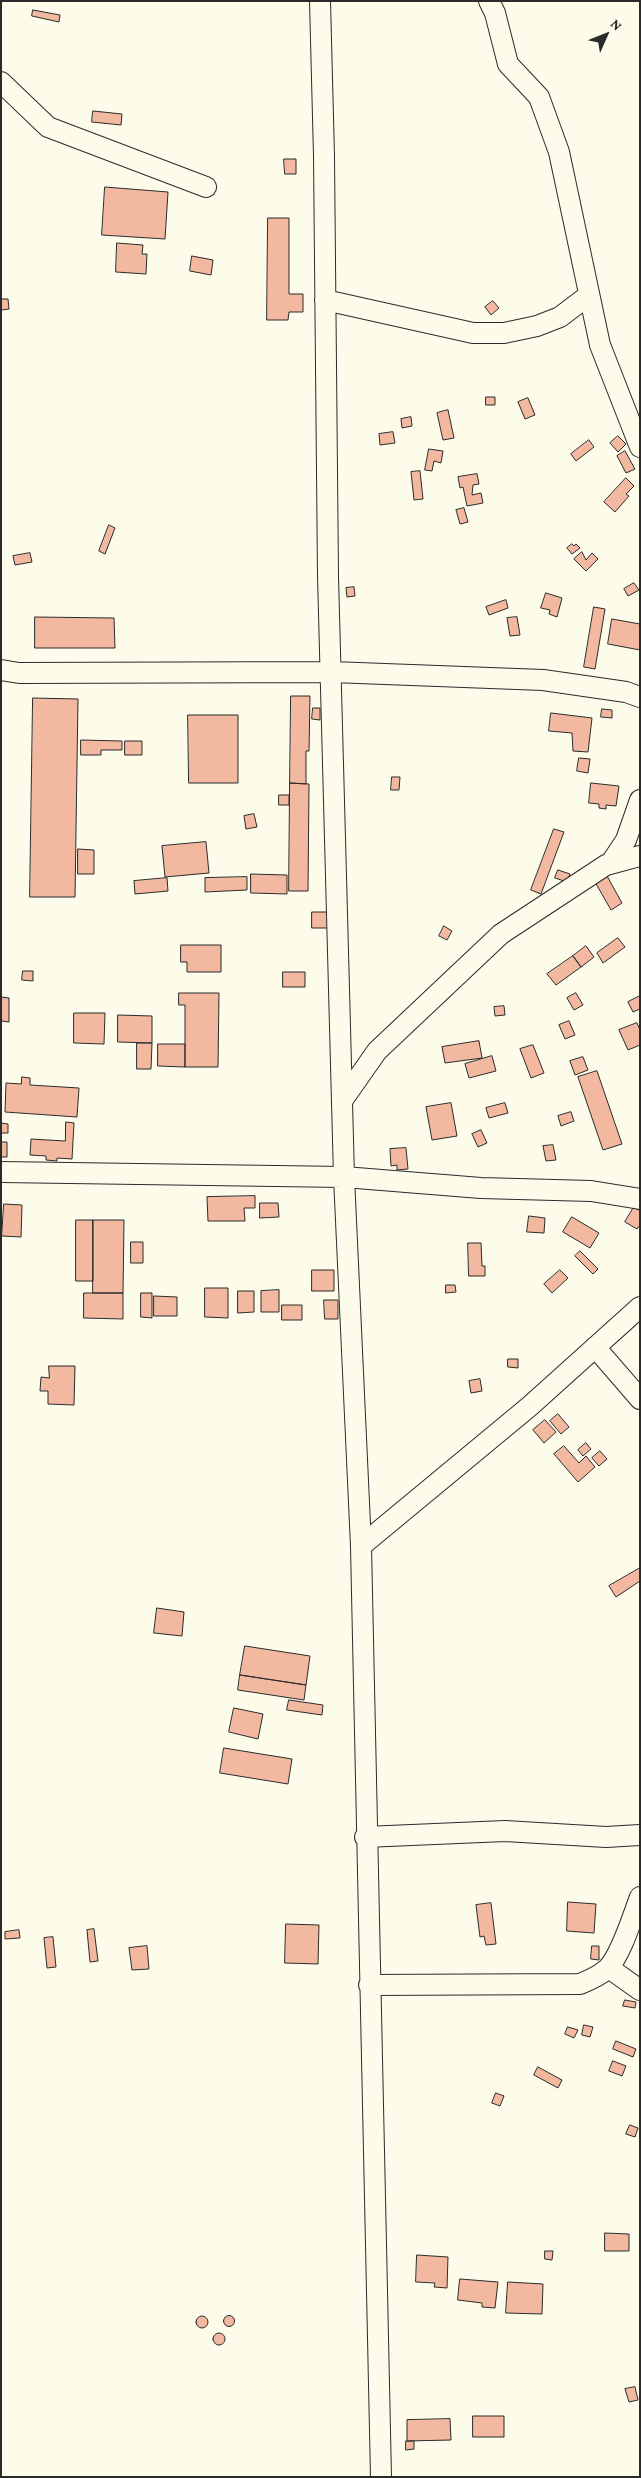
<!DOCTYPE html>
<html>
<head>
<meta charset="utf-8">
<style>
	body { margin:0 }
	#map { position:relative; width:641px; height:2478px; overflow:hidden; background:#fdfbea; font-family:"Crimson Pro",serif }
	canvas { display:block }
	.frame { position:absolute; inset:0; border:2px solid #2b2b2b; pointer-events:none }
	.north { position:absolute; left:581px; top:10px; width:50px; height:50px; -webkit-text-stroke:4px #fdfbea; paint-order:stroke; rotate:46deg; font-size:14px; font-weight:700; line-height:20px; text-align:center; color:#2b2b2b }
	.north::after { content:''; display:block; margin:auto; width:18px; height:22px; background:#2b2b2b; clip-path:polygon(50% 0,100% 100%,50% 72%,0 100%) }
</style>
</head>
<body>
<div id="map">
<canvas width="641" height="2478"></canvas>
<div class="frame"></div>
<div class="north">N</div>
</div>
<script>
const context = document.querySelector('canvas').getContext('2d');
context.lineJoin = 'round';
function fillPath(path, color) { context.fillStyle = color; context.fill(path, 'evenodd'); }
function stroke(path, color, width, dash) { context.strokeStyle = color; context.lineWidth = width; context.lineCap = dash ? 'butt' : 'round'; context.setLineDash(dash || []); context.stroke(path); }
const building = new Path2D(`
	M 33,10 L 60,15 L 59,22 L 32,16 Z
	M 93,111 L 122,114 L 121,125 L 92,122 Z
	M 284,159 L 296,159 L 296,174 L 285,174 Z
	M 105,187 L 168,192 L 165,239 L 102,235 Z
	M 268,218 L 289,218 L 289,294 L 303,294 L 303,312 L 289,312 L 288,320 L 267,320 Z
	M 117,243 L 143,245 L 142,254 L 147,254 L 146,274 L 116,272 Z
	M 192,256 L 213,260 L 211,275 L 190,271 Z
	M 1,299 L 8,299 L 9,309 L 1,310 Z
	M 493,301 L 499,308 L 491,315 L 485,307 Z
	M 486,397 L 495,397 L 495,405 L 486,405 Z
	M 528,398 L 535,415 L 525,419 L 518,402 Z
	M 448,410 L 454,438 L 443,440 L 437,413 Z
	M 411,417 L 412,426 L 402,428 L 401,419 Z
	M 393,432 L 395,443 L 380,445 L 379,434 Z
	M 618,436 L 626,444 L 618,452 L 610,443 Z
	M 589,440 L 594,447 L 576,461 L 571,454 Z
	M 429,449 L 443,451 L 441,463 L 434,461 L 432,471 L 425,470 Z
	M 625,451 L 635,469 L 626,473 L 617,456 Z
	M 420,471 L 423,499 L 414,500 L 411,472 Z
	M 477,474 L 479,484 L 473,485 L 472,495 L 481,493 L 483,503 L 467,506 L 463,487 L 460,488 L 458,477 Z
	M 626,478 L 634,486 L 626,494 L 629,496 L 615,512 L 604,502 Z
	M 464,508 L 468,522 L 460,524 L 456,510 Z
	M 109,525 L 115,528 L 105,554 L 99,551 Z
	M 572,544 L 574,546 L 576,544 L 580,548 L 572,554 L 567,548 Z
	M 582,552 L 586,560 L 592,553 L 598,559 L 586,571 L 574,559 Z
	M 30,553 L 32,562 L 15,565 L 13,556 Z
	M 634,583 L 639,590 L 628,596 L 624,589 Z
	M 354,587 L 355,596 L 347,597 L 346,588 Z
	M 546,593 L 562,598 L 557,617 L 549,614 L 550,610 L 541,608 Z
	M 506,600 L 508,608 L 489,615 L 486,607 Z
	M 594,607 L 605,609 L 595,669 L 584,667 Z
	M 35,617 L 114,618 L 115,648 L 35,648 Z
	M 517,617 L 520,635 L 510,636 L 507,618 Z
	M 612,619 L 640,624 L 640,650 L 608,644 Z
	M 291,696 L 310,696 L 309,751 L 306,751 L 306,784 L 290,783 Z
	M 33,698 L 78,699 L 75,897 L 30,897 Z
	M 313,708 L 320,708 L 320,720 L 312,719 Z
	M 602,709 L 612,710 L 612,718 L 601,717 Z
	M 551,713 L 592,718 L 588,752 L 573,751 L 572,733 L 549,731 Z
	M 188,715 L 238,715 L 238,783 L 189,783 Z
	M 81,740 L 122,741 L 122,750 L 101,750 L 101,755 L 81,755 Z
	M 125,741 L 142,741 L 142,755 L 125,755 Z
	M 579,758 L 590,759 L 588,773 L 577,771 Z
	M 392,777 L 400,777 L 399,790 L 391,790 Z
	M 290,783 L 309,784 L 308,891 L 289,891 Z
	M 591,783 L 619,786 L 616,806 L 606,805 L 606,809 L 599,808 L 599,804 L 589,803 Z
	M 279,795 L 289,795 L 289,805 L 279,805 Z
	M 254,814 L 257,827 L 246,829 L 244,816 Z
	M 554,829 L 564,832 L 541,894 L 531,890 Z
	M 206,842 L 209,873 L 165,877 L 162,846 Z
	M 78,849 L 94,850 L 94,874 L 78,874 Z
	M 558,870 L 570,874 L 567,882 L 555,878 Z
	M 251,874 L 287,875 L 287,894 L 251,893 Z
	M 607,876 L 622,903 L 611,910 L 595,882 Z
	M 247,877 L 247,890 L 205,892 L 205,878 Z
	M 167,878 L 168,891 L 135,894 L 134,881 Z
	M 312,912 L 331,912 L 331,928 L 312,928 Z
	M 444,926 L 452,931 L 447,940 L 439,936 Z
	M 618,938 L 625,947 L 603,963 L 597,953 Z
	M 181,945 L 221,945 L 221,972 L 187,972 L 187,962 L 181,962 Z
	M 586,946 L 594,957 L 581,967 L 573,956 Z
	M 573,956 L 581,967 L 556,985 L 547,974 Z
	M 23,971 L 33,971 L 33,981 L 22,980 Z
	M 283,972 L 305,972 L 305,987 L 283,987 Z
	M 179,993 L 219,993 L 218,1067 L 185,1067 L 185,1005 L 179,1005 Z
	M 576,993 L 583,1005 L 574,1010 L 567,998 Z
	M 640,996 L 640,1009 L 633,1012 L 628,1002 Z
	M 1,997 L 9,998 L 9,1022 L 1,1021 Z
	M 504,1006 L 505,1015 L 495,1016 L 494,1007 Z
	M 74,1013 L 105,1013 L 104,1044 L 74,1043 Z
	M 118,1015 L 152,1016 L 152,1043 L 118,1042 Z
	M 569,1021 L 575,1035 L 565,1039 L 559,1025 Z
	M 637,1023 L 640,1030 L 640,1045 L 628,1050 L 619,1030 Z
	M 479,1041 L 482,1058 L 445,1063 L 442,1047 Z
	M 137,1043 L 152,1043 L 151,1069 L 137,1069 Z
	M 158,1044 L 185,1044 L 185,1067 L 158,1066 Z
	M 533,1045 L 544,1073 L 531,1078 L 520,1049 Z
	M 492,1056 L 496,1071 L 469,1078 L 465,1064 Z
	M 583,1057 L 588,1070 L 575,1075 L 570,1061 Z
	M 597,1071 L 622,1144 L 603,1150 L 578,1077 Z
	M 22,1077 L 30,1078 L 30,1085 L 79,1088 L 77,1117 L 5,1112 L 6,1083 L 21,1084 Z
	M 451,1103 L 457,1136 L 432,1140 L 426,1107 Z
	M 505,1103 L 508,1113 L 489,1118 L 486,1108 Z
	M 571,1112 L 574,1121 L 561,1126 L 558,1116 Z
	M 66,1122 L 74,1123 L 72,1159 L 57,1158 L 57,1161 L 46,1160 L 46,1156 L 30,1155 L 31,1139 L 65,1141 Z
	M 1,1123 L 8,1124 L 8,1133 L 1,1133 Z
	M 481,1130 L 487,1143 L 478,1147 L 472,1134 Z
	M 1,1142 L 7,1142 L 7,1157 L 1,1157 Z
	M 553,1145 L 556,1160 L 546,1161 L 543,1146 Z
	M 406,1148 L 408,1169 L 397,1170 L 397,1165 L 391,1166 L 390,1149 Z
	M 255,1196 L 255,1208 L 244,1208 L 245,1221 L 208,1221 L 207,1197 Z
	M 260,1203 L 278,1203 L 279,1217 L 260,1218 Z
	M 4,1204 L 22,1205 L 21,1237 L 2,1236 Z
	M 634,1207 L 640,1211 L 640,1225 L 637,1229 L 625,1222 Z
	M 529,1216 L 545,1218 L 544,1233 L 527,1232 Z
	M 572,1217 L 599,1233 L 590,1248 L 563,1232 Z
	M 76,1220 L 93,1220 L 93,1281 L 76,1281 Z
	M 93,1220 L 124,1220 L 123,1293 L 93,1293 Z
	M 131,1242 L 143,1242 L 143,1263 L 131,1263 Z
	M 468,1243 L 481,1243 L 482,1266 L 485,1266 L 485,1276 L 469,1276 Z
	M 580,1251 L 598,1269 L 593,1274 L 575,1256 Z
	M 312,1270 L 334,1270 L 334,1291 L 312,1291 Z
	M 560,1270 L 568,1278 L 552,1293 L 544,1284 Z
	M 446,1285 L 455,1285 L 456,1292 L 446,1293 Z
	M 205,1288 L 228,1288 L 228,1318 L 205,1317 Z
	M 279,1290 L 279,1312 L 261,1312 L 261,1291 Z
	M 238,1291 L 254,1291 L 254,1312 L 238,1313 Z
	M 84,1293 L 123,1293 L 123,1319 L 84,1318 Z
	M 141,1293 L 152,1293 L 152,1318 L 141,1317 Z
	M 154,1296 L 177,1297 L 177,1316 L 154,1316 Z
	M 324,1300 L 338,1300 L 338,1319 L 325,1319 Z
	M 282,1305 L 302,1305 L 302,1320 L 282,1320 Z
	M 508,1359 L 518,1359 L 518,1368 L 508,1367 Z
	M 49,1366 L 75,1366 L 74,1405 L 48,1404 L 48,1391 L 40,1391 L 41,1377 L 49,1378 Z
	M 480,1379 L 482,1391 L 471,1393 L 469,1381 Z
	M 558,1414 L 569,1427 L 561,1434 L 550,1421 Z
	M 545,1420 L 556,1432 L 544,1443 L 533,1430 Z
	M 586,1443 L 591,1449 L 583,1456 L 578,1450 Z
	M 564,1446 L 579,1463 L 586,1456 L 595,1467 L 578,1482 L 554,1454 Z
	M 600,1451 L 607,1459 L 599,1466 L 592,1458 Z
	M 640,1568 L 640,1581 L 616,1597 L 609,1586 Z
	M 157,1608 L 184,1612 L 182,1636 L 154,1633 Z
	M 245,1646 L 310,1656 L 306,1685 L 240,1675 Z
	M 240,1675 L 306,1685 L 304,1700 L 238,1690 Z
	M 289,1700 L 323,1705 L 322,1715 L 287,1710 Z
	M 234,1708 L 263,1714 L 258,1739 L 229,1732 Z
	M 224,1748 L 292,1759 L 288,1784 L 220,1773 Z
	M 568,1902 L 596,1904 L 594,1933 L 567,1931 Z
	M 491,1903 L 496,1944 L 486,1945 L 484,1936 L 480,1937 L 476,1905 Z
	M 286,1924 L 319,1925 L 318,1964 L 285,1963 Z
	M 94,1929 L 98,1961 L 90,1962 L 87,1930 Z
	M 19,1930 L 20,1938 L 5,1939 L 5,1932 Z
	M 53,1937 L 56,1967 L 47,1968 L 44,1938 Z
	M 147,1946 L 149,1969 L 132,1970 L 129,1948 Z
	M 592,1946 L 599,1946 L 599,1960 L 591,1959 Z
	M 625,2000 L 636,2002 L 635,2008 L 623,2006 Z
	M 584,2025 L 593,2027 L 590,2037 L 582,2035 Z
	M 568,2027 L 578,2030 L 574,2038 L 565,2034 Z
	M 616,2041 L 636,2049 L 633,2057 L 613,2049 Z
	M 613,2061 L 626,2066 L 622,2076 L 609,2071 Z
	M 538,2067 L 562,2080 L 558,2088 L 534,2075 Z
	M 496,2093 L 504,2096 L 500,2106 L 492,2103 Z
	M 630,2125 L 638,2128 L 635,2137 L 626,2134 Z
	M 605,2233 L 629,2234 L 629,2251 L 605,2251 Z
	M 545,2251 L 553,2251 L 552,2260 L 545,2259 Z
	M 417,2255 L 448,2257 L 447,2288 L 434,2287 L 435,2283 L 416,2282 Z
	M 460,2279 L 498,2282 L 495,2308 L 482,2307 L 482,2303 L 458,2300 Z
	M 508,2282 L 543,2284 L 542,2314 L 506,2313 Z
	M223.5 2321a5.5 5.5 0 1 1 11 0a5.5 5.5 0 1 1-11 0Z
	M196 2322a6 6 0 1 1 12 0a6 6 0 1 1-12 0Z
	M213 2339a6 6 0 1 1 12 0a6 6 0 1 1-12 0Z
	M 635,2387 L 638,2400 L 629,2402 L 625,2389 Z
	M 473,2416 L 504,2416 L 504,2437 L 473,2437 Z
	M 450,2419 L 451,2440 L 407,2441 L 407,2420 Z
	M 406,2441 L 414,2441 L 414,2449 L 406,2450 Z`);
fillPath(building, '#f2b8a0');
stroke(building, '#2b2b2b', 1);
const minor = new Path2D(`
	M 320,1 L 324,156 L 328,576 L 344,1177 L 361,1546 L 381,2477
	M 489,1 L 495,13 L 508,64 L 539,97 L 559,152 L 600,345 L 640,447
	M 1,82 L 48,127 L 206,187
	M 325,300 L 473,333 L 504,333 L 537,326 L 560,317 L 589,295
	M 1,670 L 19,673 L 332,672 L 543,680 L 626,692 L 640,697
	M 610,864 L 626,840 L 640,800
	M 342,1101 L 377,1051 L 501,934 L 606,865 L 640,856
	M 1,1172 L 344,1177 L 481,1188 L 591,1191 L 640,1199
	M 595,1347 L 640,1399
	M 361,1546 L 530,1406 L 640,1307
	M 365,1837 L 505,1831 L 606,1837 L 640,1835
	M 609,1968 L 640,1990
	M 369,1985 L 580,1984 C 590,1980 599,1976 607,1969 C 621,1956 633,1915 640,1897`);
stroke(minor, '#2b2b2b', 22);
stroke(minor, '#fdfbea', 20);
</script>
</body>
</html>
